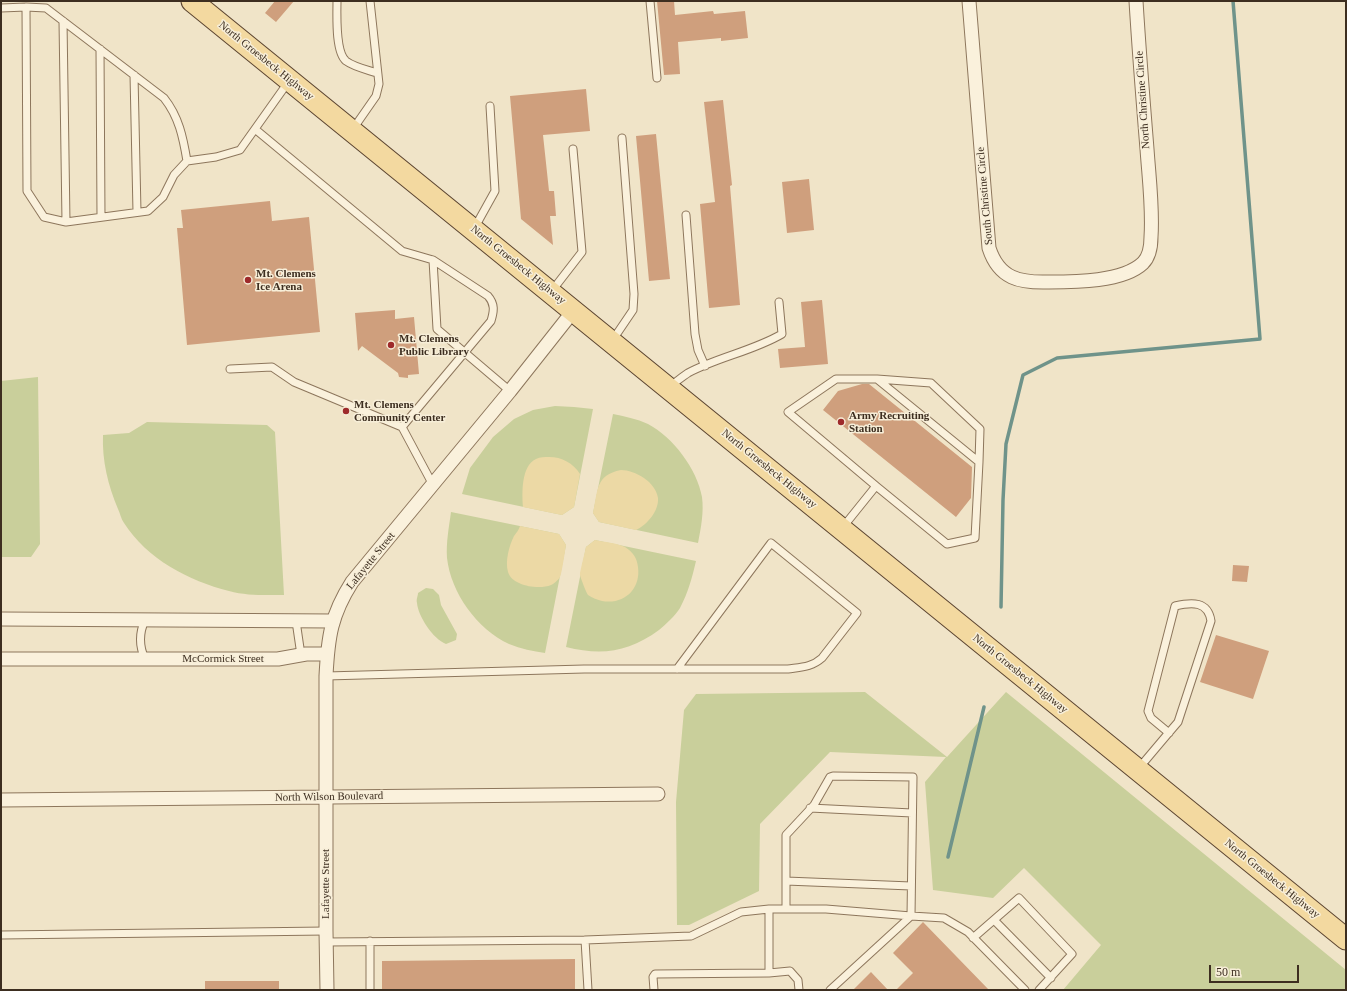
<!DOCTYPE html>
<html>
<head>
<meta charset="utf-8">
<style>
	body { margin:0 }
	#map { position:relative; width:1347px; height:991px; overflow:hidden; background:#f0e4c8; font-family:"Times New Roman",serif }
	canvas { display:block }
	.frame { position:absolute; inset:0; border:2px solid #3d2e20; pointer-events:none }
	.scale { position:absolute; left:1209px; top:965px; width:90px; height:18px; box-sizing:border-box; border:2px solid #3d2e20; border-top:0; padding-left:5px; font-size:12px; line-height:14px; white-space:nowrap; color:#3d2e20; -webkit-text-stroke:3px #f7eed8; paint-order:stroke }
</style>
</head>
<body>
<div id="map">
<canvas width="1347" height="991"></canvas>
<div class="frame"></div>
<div class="scale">50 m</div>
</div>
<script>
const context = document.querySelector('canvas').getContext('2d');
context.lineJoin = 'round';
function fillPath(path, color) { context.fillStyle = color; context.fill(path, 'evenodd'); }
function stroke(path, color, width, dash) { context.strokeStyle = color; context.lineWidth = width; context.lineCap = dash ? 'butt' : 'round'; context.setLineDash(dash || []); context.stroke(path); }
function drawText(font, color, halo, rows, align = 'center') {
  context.font = font + ' "Times New Roman",serif'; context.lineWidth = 3; context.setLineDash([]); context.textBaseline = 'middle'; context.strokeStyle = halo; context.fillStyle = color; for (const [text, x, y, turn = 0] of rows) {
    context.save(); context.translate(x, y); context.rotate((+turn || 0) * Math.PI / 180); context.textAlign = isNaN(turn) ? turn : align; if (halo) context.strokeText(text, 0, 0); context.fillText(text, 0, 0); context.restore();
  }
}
fillPath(new Path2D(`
	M 38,377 L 40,544 L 31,557 L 1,557 L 1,381 Z
	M 555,406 L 574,407 L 593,409 L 574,507 L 562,515 L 462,494 L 470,468 L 493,437 L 514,419 L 533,410 Z
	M 613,414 C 624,416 637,419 648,424 C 673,437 697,469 702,497 C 704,512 701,528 698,543 L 599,522 L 593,513 Z
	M 147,422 L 267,425 L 275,432 L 284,595 C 266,595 247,596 229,591 C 189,581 147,559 124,523 C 121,519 120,513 118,509 C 108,485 102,461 103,435 L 129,433 Z
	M 451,512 L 559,534 L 566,545 L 545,653 C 533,651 521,649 509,644 C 477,629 451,593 447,558 C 446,542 449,527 451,512 Z
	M 595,540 L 696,561 C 692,578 688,593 680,608 C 675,616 666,624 659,630 C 629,652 602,656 566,647 L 586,547 Z
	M 426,588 L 433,589 L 439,595 L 441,605 L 457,634 L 456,640 L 446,644 C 433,639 418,616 417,603 C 416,599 418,596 418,593 Z
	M 865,692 L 947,757 L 1006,692 L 1346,970 L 1346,990 L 1063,990 L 1101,945 L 1024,868 L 993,898 L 933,890 L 925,782 L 946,757 L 830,752 L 760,824 L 759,891 L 689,925 L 677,925 L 676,802 L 684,710 L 696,694 Z`), '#c9cf9b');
fillPath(new Path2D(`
	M 549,457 C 562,457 573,463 580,474 L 574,507 L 562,515 L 523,507 C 522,493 521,466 536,459 C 540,457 545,457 549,457 Z
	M 621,470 C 635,470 656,482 658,498 C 659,511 647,525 636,530 L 599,522 L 593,513 C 598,491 595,475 621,470 Z
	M 520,526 L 559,534 L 566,545 C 565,551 562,573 560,577 C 558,580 554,584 551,585 C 539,590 512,586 508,572 C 505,561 509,546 514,536 C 516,533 519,530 520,526 Z
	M 595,540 C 604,542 617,543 625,547 C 633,552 637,558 638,567 C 641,589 624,605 602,601 C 598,600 592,598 588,595 C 586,592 581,579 580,575 C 580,571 585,552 586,547 Z`), '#ecd9a5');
stroke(new Path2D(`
	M 1001,607 L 1003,500 L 1006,444 L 1023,375 L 1057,358 L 1260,339 L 1233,1
	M 948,857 L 984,707`), '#6f938a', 3.5);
fillPath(new Path2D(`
	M 275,1 L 294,1 L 276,22 L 265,13 Z
	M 657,1 L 674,1 L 675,15 L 713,11 L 714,14 L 745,11 L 748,38 L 721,41 L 721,38 L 678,42 L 680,74 L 664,75 Z
	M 586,89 L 590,131 L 543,135 L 549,191 L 554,191 L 556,216 L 550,216 L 553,245 L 521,219 L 510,96 Z
	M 723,100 L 732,185 L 730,186 L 740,305 L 709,308 L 700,204 L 715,202 L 704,102 Z
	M 656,134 L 670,279 L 649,281 L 636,136 Z
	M 809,179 L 814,230 L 787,233 L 782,182 Z
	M 270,201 L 272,221 L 309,217 L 320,332 L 187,345 L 177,228 L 183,228 L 181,210 Z
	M 822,300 L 828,364 L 780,368 L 778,349 L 805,347 L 801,302 Z
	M 395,310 L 395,319 L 414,317 L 419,374 L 408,375 L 408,378 L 399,377 L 398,373 L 362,346 L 358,351 L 355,313 Z
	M 862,384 L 869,384 L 972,467 L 971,498 L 956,517 L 823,410 L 838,391 Z
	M 1233,565 L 1249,566 L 1247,582 L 1232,581 Z
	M 1216,635 L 1269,651 L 1253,699 L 1200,682 Z
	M 923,922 L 989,990 L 896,990 L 913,973 L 893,953 Z
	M 575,959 L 575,990 L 382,990 L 382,961 Z
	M 871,972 L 888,990 L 853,990 Z
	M 205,981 L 279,981 L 279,990 L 205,990 Z`), '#cf9f7d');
const service = new Path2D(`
	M 337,1 C 337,15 335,52 346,61 C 354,67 368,70 377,73
	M 650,1 L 657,78
	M 26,7 L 46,8 L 164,98 C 179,117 183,137 187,161
	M 1,8 L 26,7 L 27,191 L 44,217 L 66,222 L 148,211 L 163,197 L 174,175 L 187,161 L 216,157 L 240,150 L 289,81
	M 63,21 L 66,222
	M 100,49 L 101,217
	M 134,75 L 137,212
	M 255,129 L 402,251 L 433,260 L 437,329 L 510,391
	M 353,129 L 376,96 L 379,84 L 370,1
	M 686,215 L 695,334 L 698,350 L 705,366
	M 475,227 L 495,191 L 490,106
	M 551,292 L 582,252 L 573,149
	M 612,341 L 633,310 L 634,294 L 622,138
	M 230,369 L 272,367 L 294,382 L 402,427
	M 877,379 L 931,383 L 980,429 L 979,462
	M 670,386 C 676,382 682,377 688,373 C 718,357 753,351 782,334 L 779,302
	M 433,485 L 402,427 L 491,321 C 494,311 495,304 488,296 L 433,260
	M 843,527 L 876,486 L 947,544 L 975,538 L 979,462 L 877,379 L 836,379 L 788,412 L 876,486
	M 145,620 C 139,633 139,646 145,659
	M 296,621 L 301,655
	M 326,676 L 584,669 L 788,669 C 802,667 812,667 822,658 L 857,613 L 771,543 L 677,669
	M 1139,768 L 1166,736 L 1178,722 L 1211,621 C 1208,601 1192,602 1175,606 L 1148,711 L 1151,718 L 1169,733
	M 810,808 L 912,813
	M 786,881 L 911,886
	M 769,909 L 769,973 L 790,971 L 798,980 L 799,990
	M 994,920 L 1051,978
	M 1,935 L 326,931
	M 973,938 L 1019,898 L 1072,954 L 1039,990
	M 585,940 L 588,990
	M 370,941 L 370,990
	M 326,942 L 585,940 L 691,936 L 741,912 L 769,909 L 826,909 L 911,916 L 913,777 L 833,776 L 830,777 L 814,805 L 786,835 L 786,909
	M 654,990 L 653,977 L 655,974 L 769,973
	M 830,990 L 911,916 L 944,918 L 968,932 L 1025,990`);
const minor = new Path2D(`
	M 969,1 L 989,248 C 999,279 1020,283 1049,282 C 1075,282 1123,282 1143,263 C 1149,257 1151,246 1151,237 C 1153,208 1149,178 1147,149 C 1143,100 1139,50 1136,1
	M 1,619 L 333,621
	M 1,659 L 278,659 L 306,654 L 327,654
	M 1,800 L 658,794
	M 327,990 L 326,931 L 326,676 C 328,637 331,615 352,582 L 510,391 L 574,310`);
const primary = new Path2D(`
	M 192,1 L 1346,939`);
stroke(service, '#8d765c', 9);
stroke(minor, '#8d765c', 15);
stroke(primary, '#5b4430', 23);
stroke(service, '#faf1dc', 7);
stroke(minor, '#faf1dc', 13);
stroke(primary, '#f3d9a0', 21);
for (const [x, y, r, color] of [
	[248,280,4,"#9e2a2b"],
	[391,345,4,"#9e2a2b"],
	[346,411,4,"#9e2a2b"],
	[841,422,4,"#9e2a2b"]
]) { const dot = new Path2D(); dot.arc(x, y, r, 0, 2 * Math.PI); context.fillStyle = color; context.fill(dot); stroke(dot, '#f7eed8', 1.5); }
drawText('11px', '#3d2e20', '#f7eed8', [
	["North Groesbeck Highway",266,61,39],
	["North Christine Circle",1143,100,-94],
	["South Christine Circle",985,196,-95],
	["North Groesbeck Highway",518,265,39],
	["North Groesbeck Highway",769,469,39],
	["Lafayette Street",371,561,-51],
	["McCormick Street",223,659],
	["North Groesbeck Highway",1020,674,39],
	["North Wilson Boulevard",329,797,-1],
	["North Groesbeck Highway",1272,879,39],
	["Lafayette Street",326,884,-90]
]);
drawText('bold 11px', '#3d2e20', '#f7eed8', [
	["Mt. Clemens",256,274],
	["Ice Arena",256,287],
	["Mt. Clemens",399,339],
	["Public Library",399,352],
	["Mt. Clemens",354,405],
	["Community Center",354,418],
	["Army Recruiting",849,416],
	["Station",849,429]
], 'left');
</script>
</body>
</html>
